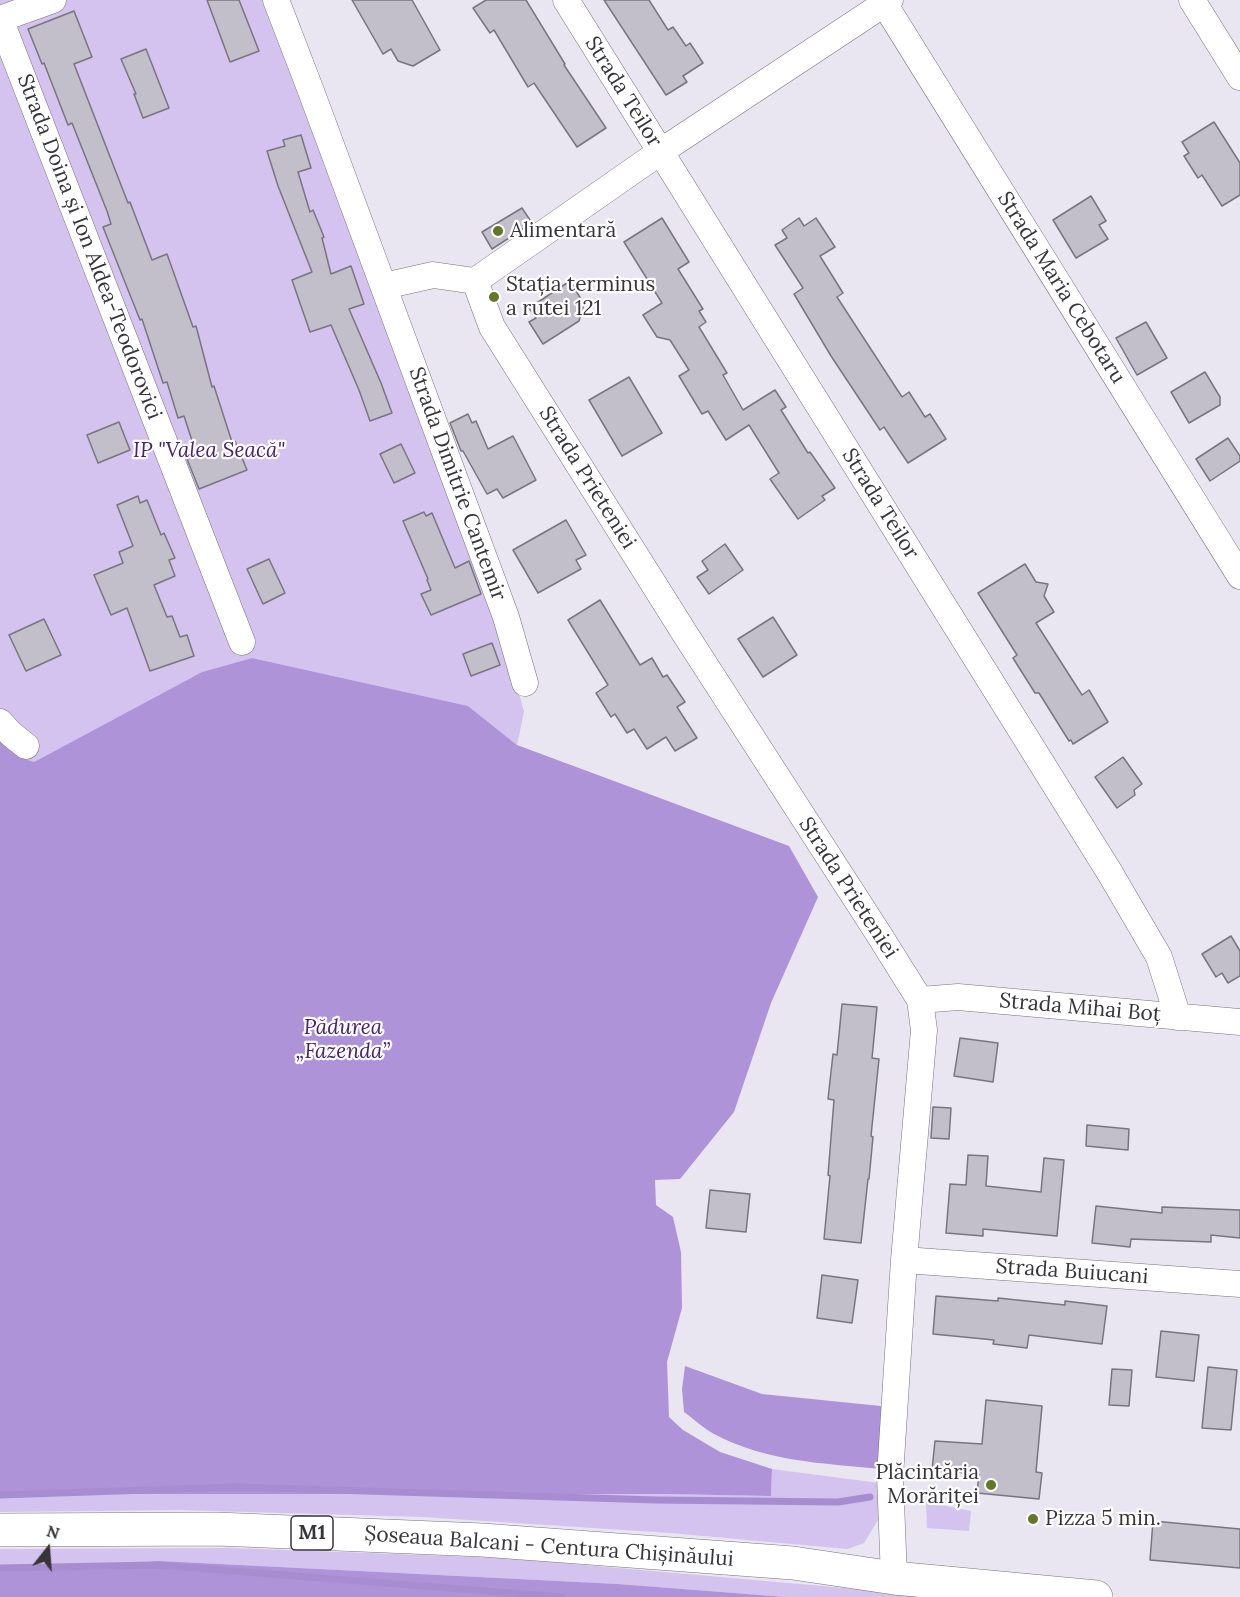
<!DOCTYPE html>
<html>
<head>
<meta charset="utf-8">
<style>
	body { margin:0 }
	#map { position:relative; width:1240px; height:1597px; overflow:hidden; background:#e9e5f1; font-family:Lora,serif }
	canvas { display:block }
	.north { position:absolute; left:18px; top:1519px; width:60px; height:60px; -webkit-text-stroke:4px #fff; paint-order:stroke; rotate:17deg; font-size:16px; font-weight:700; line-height:24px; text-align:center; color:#37353a }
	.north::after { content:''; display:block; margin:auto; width:21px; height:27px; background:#37353a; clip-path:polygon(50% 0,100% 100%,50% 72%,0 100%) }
</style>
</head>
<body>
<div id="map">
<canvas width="1240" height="1597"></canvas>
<div class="north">N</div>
</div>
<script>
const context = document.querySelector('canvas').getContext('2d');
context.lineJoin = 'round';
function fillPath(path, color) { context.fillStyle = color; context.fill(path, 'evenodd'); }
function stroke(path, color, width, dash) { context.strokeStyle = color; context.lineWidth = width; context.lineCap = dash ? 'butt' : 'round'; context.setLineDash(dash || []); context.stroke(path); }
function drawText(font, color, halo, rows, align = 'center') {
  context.font = font + ' Lora,serif'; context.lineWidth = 4.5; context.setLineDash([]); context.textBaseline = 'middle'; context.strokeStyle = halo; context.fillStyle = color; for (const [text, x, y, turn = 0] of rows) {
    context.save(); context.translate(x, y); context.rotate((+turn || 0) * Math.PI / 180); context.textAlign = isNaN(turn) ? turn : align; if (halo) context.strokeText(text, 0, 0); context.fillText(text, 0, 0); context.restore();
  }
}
fillPath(new Path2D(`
	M 0,0 L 262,0 L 425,427 L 508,651 L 524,712 L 517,745 L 468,706 L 252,658 L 202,672 L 34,762 L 19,757 L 0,735 Z
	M 772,1469 L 879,1483 L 878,1520 L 864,1543 L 848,1549 L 670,1533 L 423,1517 L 179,1510 L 0,1512 L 0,1494 L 665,1494 L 771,1496 Z
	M 926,1502 L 971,1511 L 969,1531 L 927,1528 Z
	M 230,1548 L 505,1558 L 947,1597 L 786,1597 L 618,1584 L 160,1561 L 0,1570 L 0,1549 Z`), '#d3c3ee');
fillPath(new Path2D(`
	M 252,658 L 468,706 L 517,745 L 789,846 L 818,897 L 771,1003 L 734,1112 L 680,1179 L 655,1180 L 656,1205 L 673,1217 L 681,1252 L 682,1308 L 667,1362 L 669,1417 L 683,1430 L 720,1452 L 772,1469 L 771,1496 L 665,1494 L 0,1494 L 0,735 L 19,757 L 34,762 L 202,672 Z
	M 685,1366 L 762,1394 L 881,1406 L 881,1469 C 822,1463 767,1462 714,1434 C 703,1428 694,1419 684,1412 L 682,1389 Z
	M 160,1561 L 618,1584 L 786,1597 L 0,1597 L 0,1570 Z`), '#af93d8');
stroke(new Path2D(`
	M 0,1495 L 236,1487 L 656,1500 L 838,1502 L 870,1497
	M 0,1568 L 157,1565 L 562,1597`), '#a78cd0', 7);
const building = new Path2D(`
	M 207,0 L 239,0 L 259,51 L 230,62 Z
	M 352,0 L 412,0 L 440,50 L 413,66 L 398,61 L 391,49 L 383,54 Z
	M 486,0 L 526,0 L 565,64 L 564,65 L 606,128 L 577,147 L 534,83 L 528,87 L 494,30 L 490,33 L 473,8 Z
	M 604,0 L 649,0 L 668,30 L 673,27 L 686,46 L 690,43 L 703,63 L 683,76 L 687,82 L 666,95 Z
	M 74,11 L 92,57 L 74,64 L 128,203 L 130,202 L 152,260 L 167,254 L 193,327 L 196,326 L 212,387 L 214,386 L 232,442 L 235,441 L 247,470 L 199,489 L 187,459 L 197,456 L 184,416 L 178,418 L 167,382 L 163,383 L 142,319 L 140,320 L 103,227 L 111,224 L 107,211 L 72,123 L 68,125 L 44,63 L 42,64 L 28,29 Z
	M 146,49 L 169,108 L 143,118 L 134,94 L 136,94 L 121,59 Z
	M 1214,122 L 1240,163 L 1240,195 L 1222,206 L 1202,175 L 1198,178 L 1184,156 L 1189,153 L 1182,142 Z
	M 301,135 L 311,168 L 298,172 L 310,212 L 313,210 L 324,237 L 322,238 L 331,274 L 351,266 L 364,304 L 349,309 L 381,383 L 392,413 L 370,421 L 359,390 L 331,325 L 310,332 L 292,280 L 312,272 L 278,186 L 267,151 L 285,146 L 283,140 Z
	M 1091,196 L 1106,221 L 1099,225 L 1108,239 L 1076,258 L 1053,220 Z
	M 522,208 L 532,223 L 492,249 L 482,232 Z
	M 662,218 L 689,262 L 678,269 L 703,309 L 699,311 L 706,322 L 699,327 L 727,373 L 723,375 L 743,410 L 775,390 L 786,407 L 781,410 L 808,453 L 810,452 L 835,488 L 822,496 L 825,500 L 798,519 L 770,479 L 779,473 L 749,425 L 726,440 L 708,411 L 702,414 L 679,376 L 689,370 L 670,340 L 657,337 L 643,315 L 662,303 L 624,242 Z
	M 799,218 L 804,226 L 816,218 L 835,247 L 820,256 L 843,293 L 837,297 L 902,397 L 909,392 L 925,417 L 930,414 L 946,439 L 908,463 L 884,427 L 880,430 L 831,356 L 794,294 L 803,288 L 775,245 L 787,238 L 782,230 Z
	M 570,281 L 584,304 L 579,321 L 543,344 L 529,322 L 536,318 L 529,308 Z
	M 1146,322 L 1167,358 L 1137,375 L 1116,338 Z
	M 1205,372 L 1220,397 L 1220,405 L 1189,423 L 1171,392 Z
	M 629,377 L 662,433 L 622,456 L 589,400 Z
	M 468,414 L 472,423 L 476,421 L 488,449 L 513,436 L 536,480 L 503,498 L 497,489 L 487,494 L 463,451 L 461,451 L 450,423 Z
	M 119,422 L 130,450 L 98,463 L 87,435 Z
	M 1228,438 L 1240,456 L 1240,461 L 1210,481 L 1196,459 Z
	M 401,444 L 415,473 L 394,483 L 380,454 Z
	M 138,496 L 140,503 L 147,500 L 161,535 L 164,533 L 175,558 L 169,560 L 175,576 L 154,585 L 167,617 L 172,616 L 180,637 L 187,635 L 194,656 L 150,671 L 127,608 L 111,615 L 94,575 L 123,563 L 119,552 L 133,546 L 117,505 Z
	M 424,512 L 426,516 L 432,513 L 455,568 L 469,561 L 481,594 L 431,615 L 421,594 L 431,590 L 427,580 L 428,579 L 403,521 Z
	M 566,520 L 586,555 L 576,560 L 581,569 L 538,593 L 513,550 Z
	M 725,544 L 743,570 L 709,594 L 697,577 L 708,570 L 702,561 Z
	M 269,559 L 285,593 L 263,604 L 247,569 Z
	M 1025,564 L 1036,582 L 1048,584 L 1044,596 L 1054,612 L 1036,623 L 1082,695 L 1089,690 L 1108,722 L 1073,744 L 1071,740 L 1069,741 L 1039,693 L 1035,693 L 1013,658 L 1017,655 L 978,593 Z
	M 600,600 L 640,665 L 652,658 L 663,677 L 667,675 L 685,702 L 677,707 L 697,738 L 675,751 L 666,737 L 647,749 L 634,729 L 627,733 L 615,714 L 611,717 L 596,693 L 608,685 L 568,620 Z
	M 773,617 L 797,655 L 763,677 L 738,639 Z
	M 44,619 L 61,655 L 26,671 L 9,635 Z
	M 492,643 L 500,665 L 471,676 L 463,654 Z
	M 1123,757 L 1142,784 L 1134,790 L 1135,795 L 1117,808 L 1095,777 Z
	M 1231,936 L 1240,951 L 1240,976 L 1228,983 L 1222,973 L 1216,977 L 1202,954 Z
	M 842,1004 L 877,1007 L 872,1058 L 879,1059 L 871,1136 L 873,1137 L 869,1179 L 868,1179 L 861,1243 L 824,1239 L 830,1176 L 828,1175 L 834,1100 L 828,1099 L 833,1054 L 837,1055 Z
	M 960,1038 L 998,1043 L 993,1082 L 954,1076 Z
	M 933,1107 L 951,1108 L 949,1139 L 931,1138 Z
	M 1087,1125 L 1129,1129 L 1128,1150 L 1086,1146 Z
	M 968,1155 L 988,1156 L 986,1186 L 1041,1192 L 1044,1158 L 1064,1160 L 1057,1236 L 983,1229 L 983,1236 L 946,1233 L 950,1184 L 966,1185 Z
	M 710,1190 L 750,1194 L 746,1232 L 706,1228 Z
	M 1096,1206 L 1162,1213 L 1162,1207 L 1240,1210 L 1240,1238 L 1211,1235 L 1211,1242 L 1131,1239 L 1130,1247 L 1092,1243 Z
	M 822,1275 L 858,1280 L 852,1323 L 817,1318 Z
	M 936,1296 L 998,1301 L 998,1298 L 1065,1305 L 1065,1301 L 1107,1306 L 1102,1344 L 1029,1335 L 1027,1348 L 993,1344 L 994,1340 L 933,1334 Z
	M 1161,1331 L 1199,1335 L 1194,1381 L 1156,1377 Z
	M 1208,1367 L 1237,1370 L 1231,1430 L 1202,1428 Z
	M 1112,1369 L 1132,1370 L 1129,1406 L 1109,1405 Z
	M 986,1400 L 1042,1406 L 1036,1472 L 1042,1473 L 1039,1499 L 977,1493 L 979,1474 L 932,1470 L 935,1441 L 982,1444 Z
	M 1153,1521 L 1240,1529 L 1240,1568 L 1150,1560 Z`);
fillPath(building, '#c2beca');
stroke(building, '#797580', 1.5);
const minor = new Path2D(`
	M 276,0 L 311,91 L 506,617 L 525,683
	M 566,0 L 1110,873 L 1159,957 L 1178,1017
	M 882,0 L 1240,576
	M 1192,0 L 1240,77
	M 0,19 L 242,642
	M 0,19 L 53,0
	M 475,281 L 492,327 L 687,637 L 878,933 L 920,1000 L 924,1030 L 904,1260 L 890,1476 L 894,1578
	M 475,281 L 660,152 L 890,0
	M 384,286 L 433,275 L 475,281
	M 0,722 L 11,734 L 26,746
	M 920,1000 L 958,997 L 1240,1022
	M 904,1260 L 1240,1284`);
const highway = new Path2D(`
	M 0,1530 L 217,1529 L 482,1540 L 793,1563 L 894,1578 L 1096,1597`);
stroke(minor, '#77737e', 27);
stroke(highway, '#77737e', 34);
stroke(minor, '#fff', 26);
stroke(highway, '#fff', 33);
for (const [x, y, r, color] of [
	[498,231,6,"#637727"],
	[494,297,6,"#637727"],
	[991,1485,6,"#637727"],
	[1033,1519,6,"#637727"]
]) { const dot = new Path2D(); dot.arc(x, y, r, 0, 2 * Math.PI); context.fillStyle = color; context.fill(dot); stroke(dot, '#fff', 2); }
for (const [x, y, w] of [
	[312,1533,42]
]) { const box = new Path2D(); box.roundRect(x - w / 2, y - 17, w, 34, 4.5); context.fillStyle = '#fff'; context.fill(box); stroke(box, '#37353a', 1.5); }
drawText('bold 20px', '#37353a', null, [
	["M1",312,1533]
]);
drawText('21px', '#37353a', '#fff', [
	["Strada Teilor",623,92,58],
	["Strada Doina și Ion Aldea-Teodorovici",89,247,69],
	["Strada Maria Cebotaru",1061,288,58],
	["Strada Prieteniei",587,478,58],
	["Strada Dimitrie Cantemir",457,484,70],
	["Strada Teilor",880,504,58],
	["Strada Prieteniei",848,888,57],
	["Strada Mihai Boț",1080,1008,5],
	["Strada Buiucani",1072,1272,4],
	["Șoseaua Balcani - Centura Chișinăului",549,1547,4]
]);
drawText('21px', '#37353a', '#fff', [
	["Alimentară",510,231],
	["Stația terminus",506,285],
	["a rutei 121",506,309],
	["Plăcintăria",979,1473,"right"],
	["Morăriței",979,1497,"right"],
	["Pizza 5 min.",1045,1519]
], 'left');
drawText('italic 21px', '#482171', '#fff', [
	["IP \"Valea Seacă\"",209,451],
	["Pădurea",343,1028],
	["„Fazenda”",343,1052]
]);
</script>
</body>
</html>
